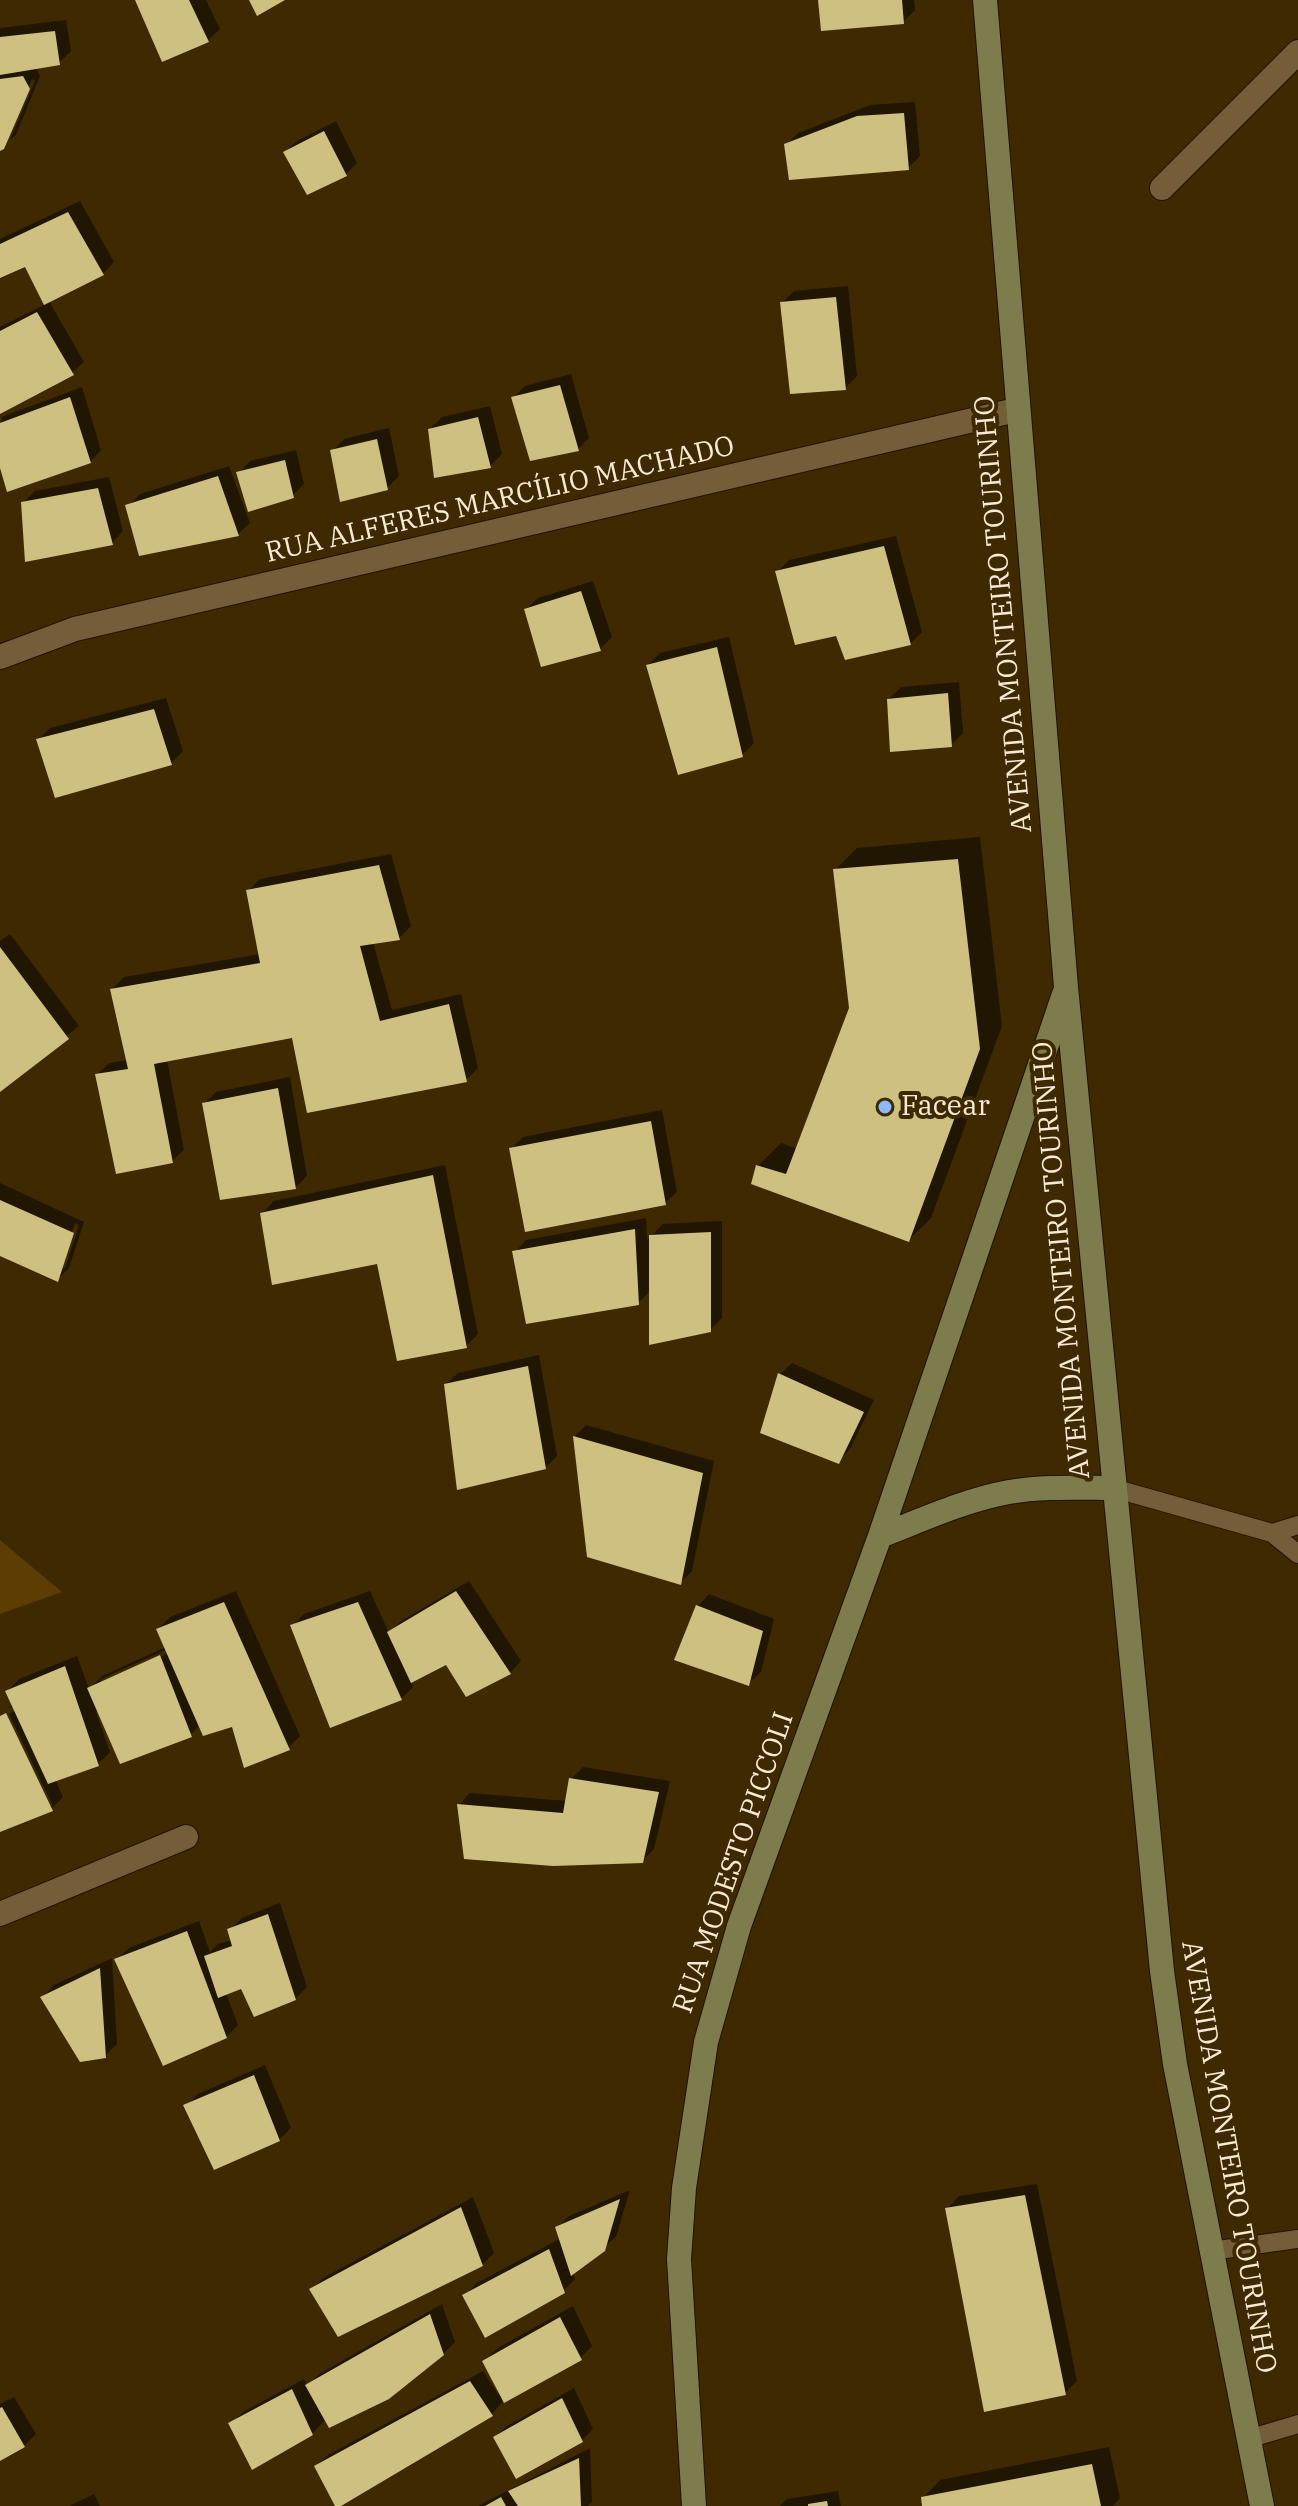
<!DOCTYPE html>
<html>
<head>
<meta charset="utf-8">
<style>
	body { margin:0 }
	canvas { display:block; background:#3e2901 }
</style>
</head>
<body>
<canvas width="1298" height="2506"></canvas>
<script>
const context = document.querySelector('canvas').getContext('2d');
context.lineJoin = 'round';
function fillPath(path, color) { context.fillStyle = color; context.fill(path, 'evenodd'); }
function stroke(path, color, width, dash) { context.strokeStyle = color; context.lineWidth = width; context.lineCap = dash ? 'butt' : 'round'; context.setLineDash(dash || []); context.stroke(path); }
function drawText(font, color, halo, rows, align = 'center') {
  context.font = font + ' "IBM Plex Serif",serif'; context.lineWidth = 8; context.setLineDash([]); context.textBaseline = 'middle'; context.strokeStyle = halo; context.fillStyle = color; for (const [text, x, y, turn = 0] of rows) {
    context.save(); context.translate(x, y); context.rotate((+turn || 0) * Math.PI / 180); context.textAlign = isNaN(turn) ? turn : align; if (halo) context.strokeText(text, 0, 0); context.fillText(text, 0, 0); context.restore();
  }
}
fillPath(new Path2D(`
	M 0,1540 L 62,1592 L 0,1614 Z`), '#5c3e02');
fillPath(new Path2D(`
	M 137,0 L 206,0 L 220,29 L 208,40 Z
	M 820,0 L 914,0 L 915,10 L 903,22 Z
	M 66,20 L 71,51 L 59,63 L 36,67 L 40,76 L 16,135 L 10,140 L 35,81 L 32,79 L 5,142 L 8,142 L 0,149 L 0,28 Z
	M 915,102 L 920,156 L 908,168 L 786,145 L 798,133 L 870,105 Z
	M 336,121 L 357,163 L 345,175 L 285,152 L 297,141 Z
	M 80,201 L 114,262 L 103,274 L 49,301 L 84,362 L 72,373 L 0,412 L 0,327 L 46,304 L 25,264 L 0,275 L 0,239 Z
	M 848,286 L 857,376 L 845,388 L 782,303 L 794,291 Z
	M 571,374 L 589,438 L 578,449 L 513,398 L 525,386 Z
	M 82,387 L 101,450 L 90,462 L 0,461 L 2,417 Z
	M 490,406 L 502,454 L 490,466 L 430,429 L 442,417 Z
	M 389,428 L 399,476 L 387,488 L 332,451 L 344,439 Z
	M 296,450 L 304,484 L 292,496 L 239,473 L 250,461 Z
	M 229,466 L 250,523 L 238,534 L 128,506 L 140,494 Z
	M 109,477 L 123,531 L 112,543 L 23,503 L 35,491 Z
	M 896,536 L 922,632 L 910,644 L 838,634 L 777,572 L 789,560 Z
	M 593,581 L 612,637 L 600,649 L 526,609 L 538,598 Z
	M 729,637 L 754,743 L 742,755 L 648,665 L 660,653 Z
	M 959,682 L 963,733 L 951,745 L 889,699 L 901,687 Z
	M 166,698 L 183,751 L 171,763 L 38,740 L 50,728 Z
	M 980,837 L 1002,1026 L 931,1218 L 909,1240 L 758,1166 L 781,1143 L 798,1149 L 851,1008 L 835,870 L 857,848 Z
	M 391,854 L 411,926 L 399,938 L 373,942 L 392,1010 L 461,994 L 478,1068 L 466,1080 L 293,1036 L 167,1060 L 184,1150 L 172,1161 L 97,1075 L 109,1063 L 128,1060 L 112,989 L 124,977 L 261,954 L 248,891 L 260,879 Z
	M 10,934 L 79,1026 L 0,1090 L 0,941 Z
	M 290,1077 L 307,1176 L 295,1188 L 205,1103 L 216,1092 Z
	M 662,1110 L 677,1192 L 665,1203 L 511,1149 L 523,1137 Z
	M 445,1165 L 478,1334 L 466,1346 L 378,1262 L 262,1213 L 274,1201 Z
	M 0,1183 L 84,1222 L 69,1268 L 57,1280 L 0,1253 ZM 75,1223 L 79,1225 L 65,1268 L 60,1268 Z
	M 646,1218 L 647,1240 L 663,1224 L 722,1221 L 722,1318 L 710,1330 L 651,1290 L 638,1303 L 515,1252 L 526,1240 Z
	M 539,1355 L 557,1456 L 545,1468 L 446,1384 L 458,1373 Z
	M 792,1363 L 874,1400 L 850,1449 L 839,1461 L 780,1374 Z
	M 586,1425 L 714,1461 L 692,1571 L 680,1583 L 589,1556 L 575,1436 Z
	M 469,1581 L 521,1661 L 510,1673 L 447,1662 L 410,1681 L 413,1687 L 401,1699 L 293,1625 L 304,1614 L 370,1591 L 389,1633 L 401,1621 Z
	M 236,1591 L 300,1736 L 288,1748 L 233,1724 L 200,1725 L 190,1735 L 99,1711 L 96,1712 L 110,1752 L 98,1764 L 55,1779 L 63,1797 L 51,1809 L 0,1830 L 0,1718 L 48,1806 L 53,1806 L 9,1714 L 16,1710 L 15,1707 L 6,1708 L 14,1705 L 7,1691 L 19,1679 L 77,1656 L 89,1689 L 102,1676 L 166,1647 L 158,1629 L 170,1617 ZM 168,1649 L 169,1653 L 101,1684 L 101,1679 Z
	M 709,1594 L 774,1619 L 761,1672 L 749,1683 L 698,1606 Z
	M 583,1767 L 670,1781 L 654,1849 L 642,1861 L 459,1805 L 470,1793 L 567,1801 L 571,1779 Z
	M 280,1903 L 307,1987 L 295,1999 L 242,1986 L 226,1993 L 238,2025 L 226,2037 L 117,1959 L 129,1948 L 199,1921 L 210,1952 L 218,1944 L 232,1940 L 230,1930 L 242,1918 Z
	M 112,1958 L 117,2044 L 105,2056 L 43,1997 L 54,1985 Z
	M 265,2065 L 291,2128 L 279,2140 L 186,2106 L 198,2094 Z
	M 1037,2184 L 1077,2381 L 1065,2393 L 948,2208 L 959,2196 Z
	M 630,2190 L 616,2237 L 573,2272 L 575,2279 L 563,2291 L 465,2295 L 477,2283 L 561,2238 L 557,2228 L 569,2216 Z
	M 473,2197 L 494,2253 L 482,2265 L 312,2289 L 323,2278 Z
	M 442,2304 L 455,2342 L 443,2354 L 326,2419 L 312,2434 L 231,2424 L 243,2412 L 304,2379 L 307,2386 L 319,2374 Z
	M 573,2306 L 592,2346 L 580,2358 L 503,2401 L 492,2414 L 337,2506 L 316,2466 L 328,2455 L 483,2371 L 498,2394 L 500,2392 L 484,2361 L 496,2349 Z
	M 574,2388 L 593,2429 L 581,2441 L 495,2437 L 507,2426 Z
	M 14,2397 L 36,2434 L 24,2446 L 0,2459 L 0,2404 Z
	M 1109,2447 L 1120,2498 L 1113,2506 L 924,2506 L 923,2498 L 940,2480 Z
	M 590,2448 L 592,2502 L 588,2506 L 478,2506 Z
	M 838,2491 L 841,2506 L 780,2506 L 787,2499 Z
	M 94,2494 L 100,2506 L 69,2506 Z`), '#0007');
fillPath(new Path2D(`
	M 135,0 L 189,0 L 209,42 L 162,62 Z
	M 249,0 L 285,0 L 257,16 Z
	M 818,0 L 902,0 L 904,24 L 821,31 Z
	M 55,31 L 60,65 L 0,75 L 0,37 Z
	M 23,76 L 30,89 L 4,149 L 0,151 L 0,79 Z
	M 904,113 L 909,170 L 789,180 L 784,144 L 857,116 Z
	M 324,131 L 347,176 L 307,195 L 283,152 Z
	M 68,212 L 104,275 L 44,305 L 25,267 L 0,278 L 0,244 Z
	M 836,297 L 846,390 L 790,394 L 780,302 Z
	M 37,312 L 74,375 L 0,414 L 0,331 Z
	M 560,385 L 579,451 L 530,461 L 511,397 Z
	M 70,397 L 91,463 L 7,492 L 0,468 L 0,423 Z
	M 478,417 L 491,468 L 434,478 L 428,429 Z
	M 377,439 L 388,490 L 340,502 L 330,450 Z
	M 285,460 L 294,498 L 248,512 L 236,472 Z
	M 218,476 L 239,536 L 139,556 L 125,505 Z
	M 98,488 L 113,545 L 25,562 L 21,502 Z
	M 884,546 L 911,645 L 845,660 L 836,636 L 795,645 L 775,571 Z
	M 581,591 L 601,651 L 541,667 L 524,609 Z
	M 717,647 L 743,757 L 678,775 L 646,665 Z
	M 948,693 L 952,747 L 890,752 L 887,699 Z
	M 154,709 L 172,765 L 55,798 L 36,739 Z
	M 958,859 L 980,1049 L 909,1242 L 751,1184 L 756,1165 L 786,1174 L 849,1008 L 833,869 Z
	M 379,865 L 400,940 L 360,946 L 380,1021 L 449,1004 L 467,1082 L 307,1113 L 292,1038 L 154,1064 L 173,1163 L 116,1174 L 95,1074 L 128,1069 L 110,989 L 260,963 L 246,890 Z
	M 0,947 L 69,1039 L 0,1092 Z
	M 278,1088 L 296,1189 L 220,1200 L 202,1103 Z
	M 651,1121 L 666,1205 L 525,1232 L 509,1148 Z
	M 433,1175 L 467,1348 L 397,1361 L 377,1264 L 272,1285 L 260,1213 Z
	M 0,1200 L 74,1233 L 58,1282 L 0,1256 Z
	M 635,1229 L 639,1305 L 526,1324 L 512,1251 Z
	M 711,1232 L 711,1332 L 649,1345 L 649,1235 Z
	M 528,1366 L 546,1469 L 457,1490 L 444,1384 Z
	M 778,1373 L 864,1412 L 839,1464 L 760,1433 Z
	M 573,1436 L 703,1473 L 681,1585 L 587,1557 Z
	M 456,1591 L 511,1674 L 466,1697 L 446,1665 L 411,1683 L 387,1632 Z
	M 224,1602 L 290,1750 L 244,1768 L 232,1727 L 203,1736 L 156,1629 Z
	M 358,1602 L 402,1700 L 330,1728 L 290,1625 Z
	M 696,1605 L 763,1631 L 749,1686 L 674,1660 Z
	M 160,1655 L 192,1737 L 120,1764 L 87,1688 Z
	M 65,1666 L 99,1766 L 48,1784 L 5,1691 Z
	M 6,1713 L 53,1811 L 0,1832 L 0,1716 Z
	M 569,1778 L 659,1792 L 643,1863 L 553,1866 L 464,1859 L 457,1804 L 563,1813 Z
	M 268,1914 L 296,2000 L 254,2017 L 241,1989 L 218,1998 L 204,1956 L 232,1946 L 227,1929 Z
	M 187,1931 L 227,2038 L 163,2066 L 114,1959 Z
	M 100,1968 L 106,2058 L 80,2062 L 40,1997 Z
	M 254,2075 L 280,2141 L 214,2170 L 183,2105 Z
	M 1025,2195 L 1066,2395 L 984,2412 L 945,2208 Z
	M 620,2199 L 605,2251 L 571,2276 L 555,2227 Z
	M 461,2207 L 483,2266 L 338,2337 L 309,2289 Z
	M 549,2249 L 565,2293 L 485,2338 L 462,2295 Z
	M 430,2314 L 444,2355 L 389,2399 L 329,2428 L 305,2385 Z
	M 560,2317 L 582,2360 L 504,2403 L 482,2361 Z
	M 470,2381 L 493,2416 L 341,2506 L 335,2506 L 314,2466 Z
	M 292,2389 L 313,2435 L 252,2470 L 228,2423 Z
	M 562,2398 L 583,2442 L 516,2479 L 493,2437 Z
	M 2,2407 L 25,2447 L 0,2461 L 0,2408 Z
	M 579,2458 L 581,2506 L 518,2506 L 508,2491 Z
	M 1092,2464 L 1101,2506 L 922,2506 L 921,2497 Z
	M 501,2497 L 506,2506 L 485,2506 Z
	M 827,2501 L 828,2506 L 808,2506 L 808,2504 Z`), '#cec080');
const lane = new Path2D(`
	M 1113,1488 L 1272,1533 L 1298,1525
	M 1272,1533 L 1298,1554
	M 1211,2251 L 1298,2239
	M 1248,2439 L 1298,2424`);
const street = new Path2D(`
	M 1162,188 L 1298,52
	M 0,657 L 75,629 L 1016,410
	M 0,1914 L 186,1837`);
const secondary = new Path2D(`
	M 985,0 L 1066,987 L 1162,1971 L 1175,2064 L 1262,2506
	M 880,1536 C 922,1520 965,1500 1009,1492 C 1043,1486 1079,1488 1113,1488
	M 694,2506 L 679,2259 L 684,2188 L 706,2042 L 739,1926 L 880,1536 L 1064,994`);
stroke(lane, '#221200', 20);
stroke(street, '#221200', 26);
stroke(secondary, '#221200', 26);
stroke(lane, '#745d38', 18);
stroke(street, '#745d38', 24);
stroke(secondary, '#7c7c4c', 24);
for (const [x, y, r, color] of [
	[885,1107,8,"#8cb9fc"]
]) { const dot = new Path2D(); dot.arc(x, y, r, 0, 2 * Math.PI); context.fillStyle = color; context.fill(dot); stroke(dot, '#3e2901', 3); }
drawText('28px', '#f8ead6', '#3e2901', [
	["RUA ALFERES MARCÍLIO MACHADO",500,500,-13],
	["AVENIDA MONTEIRO TOURINHO",1004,614,-95],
	["AVENIDA MONTEIRO TOURINHO",1062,1260,-95],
	["RUA MODESTO PICCOLI",734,1863,-71],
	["AVENIDA MONTEIRO TOURINHO",1228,2157,80]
]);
drawText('28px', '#f8ead6', '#3e2901', [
	["Facear",901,1107]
], 'left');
</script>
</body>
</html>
